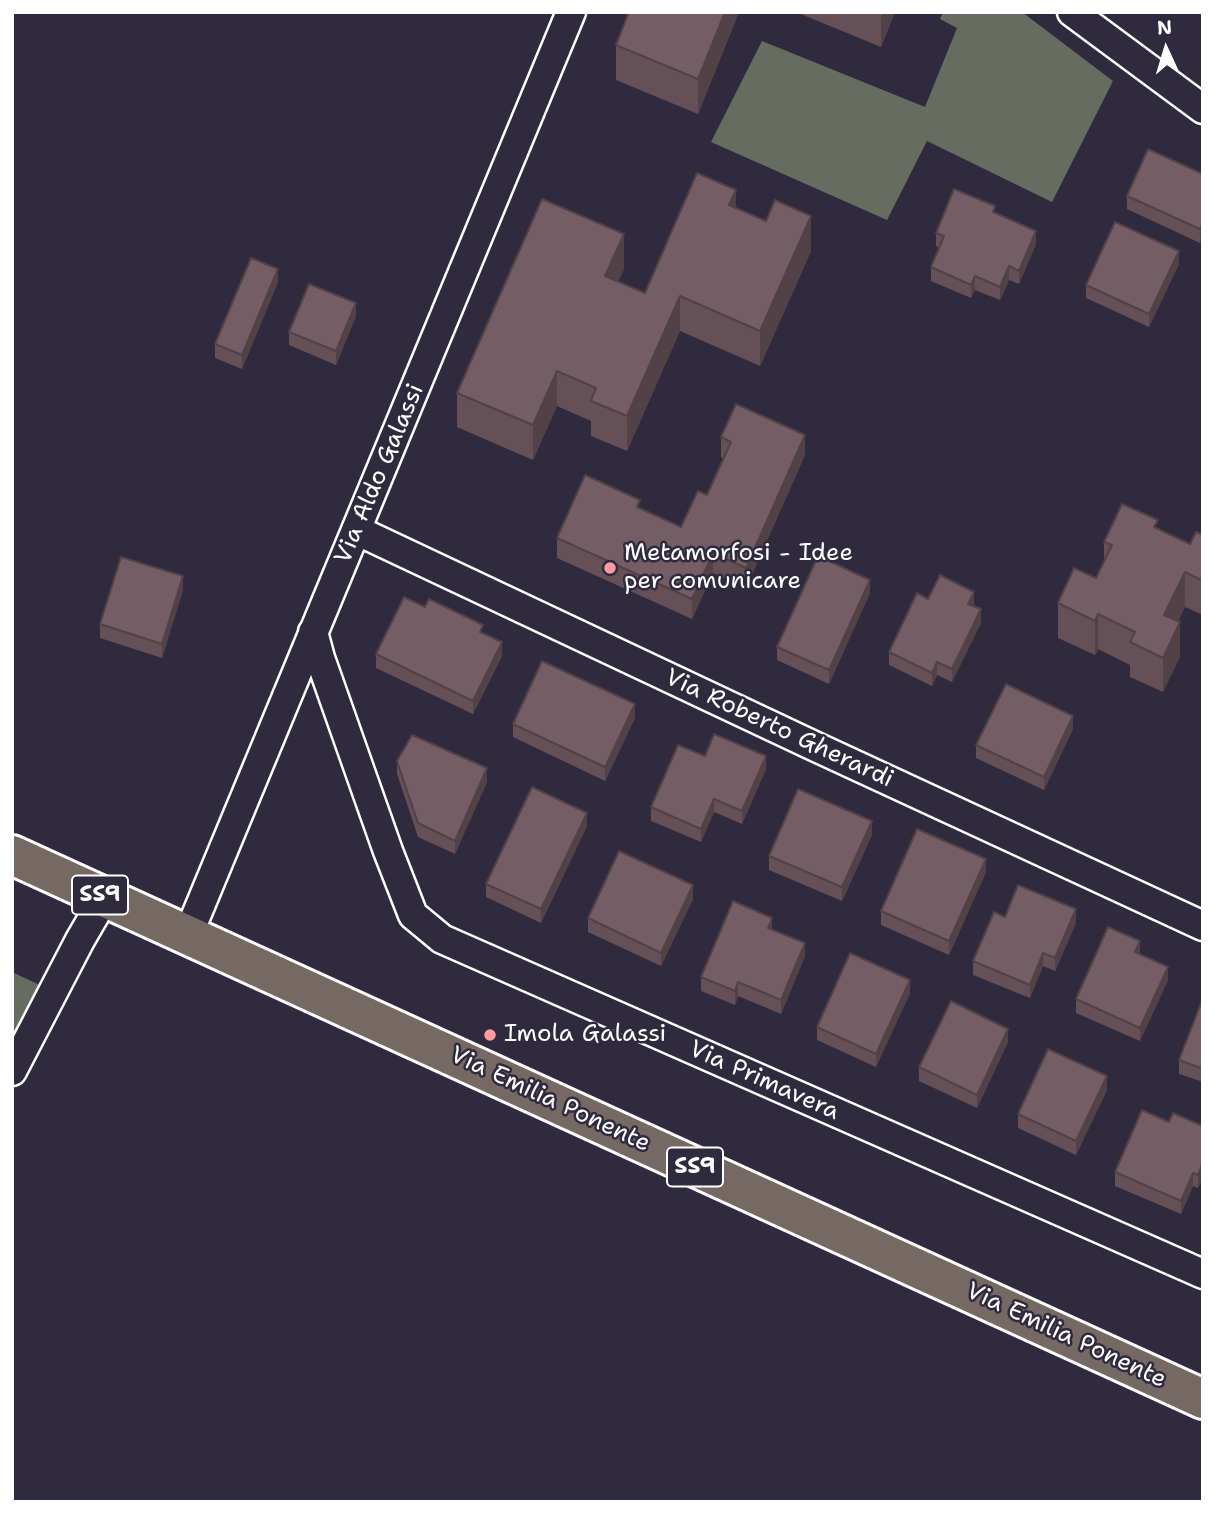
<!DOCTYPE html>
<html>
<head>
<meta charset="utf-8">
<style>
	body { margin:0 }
	#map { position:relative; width:1215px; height:1514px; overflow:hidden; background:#2f2a3d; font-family:"Shantell Sans",sans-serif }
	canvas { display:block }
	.frame { position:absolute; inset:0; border:14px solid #fff; pointer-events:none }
	.north { position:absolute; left:1131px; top:14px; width:70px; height:70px; -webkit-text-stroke:5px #2f2a3d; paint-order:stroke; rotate:356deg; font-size:19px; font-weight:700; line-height:28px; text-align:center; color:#fff }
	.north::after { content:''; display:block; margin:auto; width:24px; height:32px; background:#fff; clip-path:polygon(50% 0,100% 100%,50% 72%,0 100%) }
</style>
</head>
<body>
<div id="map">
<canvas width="1215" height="1514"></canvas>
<div class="frame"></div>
<div class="north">N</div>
</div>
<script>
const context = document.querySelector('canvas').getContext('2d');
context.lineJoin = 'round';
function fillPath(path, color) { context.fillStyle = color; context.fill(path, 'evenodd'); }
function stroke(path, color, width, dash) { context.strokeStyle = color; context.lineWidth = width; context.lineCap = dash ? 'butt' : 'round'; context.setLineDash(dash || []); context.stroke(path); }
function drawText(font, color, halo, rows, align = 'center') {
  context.font = font + ' "Shantell Sans",sans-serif'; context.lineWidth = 5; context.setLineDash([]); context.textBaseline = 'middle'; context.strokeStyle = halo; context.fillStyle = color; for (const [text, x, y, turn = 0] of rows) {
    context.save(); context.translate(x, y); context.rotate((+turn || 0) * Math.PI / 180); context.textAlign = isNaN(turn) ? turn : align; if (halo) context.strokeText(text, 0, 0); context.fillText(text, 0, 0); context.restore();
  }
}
fillPath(new Path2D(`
	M 943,12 L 1022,12 L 1113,81 L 1052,202 L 927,141 L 887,220 L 711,142 L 762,41 L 925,107 L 957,28 L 940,19 Z
	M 12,972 L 42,986 L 12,1045 Z`), '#666d60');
const minor = new Path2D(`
	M 1072,12 L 1203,109
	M 356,530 L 814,746 L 1203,926
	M 313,632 L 320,658 L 388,851 L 413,915 L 442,939 L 1203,1274
	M 188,935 L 571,12
	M 12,1071 L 80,940 L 105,897`);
const primary = new Path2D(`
	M 12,855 L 1203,1399`);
stroke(minor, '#fff', 33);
stroke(primary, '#fff', 44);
stroke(minor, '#2f2a3d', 28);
stroke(primary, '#766964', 38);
fillPath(new Path2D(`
	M 629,12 L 739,12 L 698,114 L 616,80 L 616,45 Z
	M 796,12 L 895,12 L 881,47 Z
	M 1203,174 L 1203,238 L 1200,243 L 1127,209 L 1127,196 Z
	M 995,213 L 1036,244 L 1019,284 L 1009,280 L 1000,300 L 975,290 L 971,298 L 931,281 L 931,267 L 939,248 L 936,246 L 936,233 Z
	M 811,251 L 760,366 L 680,331 L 627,451 L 591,436 L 591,421 L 557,406 L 533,460 L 457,427 L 457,393 L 624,269 L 618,281 L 645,293 Z
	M 1179,264 L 1149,327 L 1086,298 L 1086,285 Z
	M 278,282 L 242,369 L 215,358 L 215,344 Z
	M 356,316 L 336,365 L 289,345 L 289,332 Z
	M 721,437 L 805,455 L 746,588 L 713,573 L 692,619 L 557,558 L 557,538 L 640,508 L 681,527 L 707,495 L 724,459 L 721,457 Z
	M 1158,529 L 1190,544 L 1203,535 L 1203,615 L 1185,607 L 1178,621 L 1180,657 L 1163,692 L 1130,677 L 1130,665 L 1098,649 L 1095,655 L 1058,638 L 1058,603 L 1096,578 L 1104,562 L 1104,542 Z
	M 183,590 L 162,658 L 100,638 L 100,624 Z
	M 870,593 L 829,684 L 777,660 L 777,647 Z
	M 928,599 L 974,605 L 981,623 L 952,682 L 937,675 L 932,686 L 889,665 L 889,652 Z
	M 483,633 L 502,656 L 473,714 L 376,668 L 376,654 Z
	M 635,718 L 605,781 L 513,737 L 513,724 Z
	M 1073,729 L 1044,790 L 976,758 L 976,745 Z
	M 397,761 L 487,782 L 455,854 L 418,837 L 397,774 Z
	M 766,769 L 742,824 L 714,812 L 701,842 L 651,821 L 651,807 Z
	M 587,826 L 541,923 L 486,897 L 486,884 Z
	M 872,835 L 842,901 L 769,870 L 769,856 Z
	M 986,872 L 949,955 L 881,925 L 881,911 Z
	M 693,899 L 661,966 L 588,932 L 588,918 Z
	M 1005,917 L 1076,923 L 1055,971 L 1043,966 L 1030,998 L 973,975 L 973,961 Z
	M 772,929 L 805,956 L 781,1014 L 738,996 L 735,1005 L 701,991 L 701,977 Z
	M 1140,954 L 1168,980 L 1140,1041 L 1076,1013 L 1076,999 Z
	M 910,993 L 876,1067 L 817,1040 L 817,1027 Z
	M 1203,998 L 1203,1082 L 1179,1074 L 1179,1060 Z
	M 1008,1042 L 977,1108 L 919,1081 L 919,1067 Z
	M 1107,1090 L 1076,1155 L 1018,1128 L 1018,1114 Z
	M 1169,1122 L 1203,1126 L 1203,1177 L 1198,1188 L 1193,1186 L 1181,1214 L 1115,1186 L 1115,1172 Z`), '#655058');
fillPath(new Path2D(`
	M 725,12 L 739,12 L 698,114 L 698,79 Z
	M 881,12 L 895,12 L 881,47 Z
	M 736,190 L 736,225 L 729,205 Z
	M 811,216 L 811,251 L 760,366 L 760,331 Z
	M 1203,224 L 1203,238 L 1200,243 L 1200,229 Z
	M 1036,231 L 1036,244 L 1019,284 L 1019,271 Z
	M 624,234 L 624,269 L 605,311 L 605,276 Z
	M 1179,251 L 1179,264 L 1149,327 L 1149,314 Z
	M 1009,266 L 1009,280 L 1000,300 L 1000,287 Z
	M 278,269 L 278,282 L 242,369 L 242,355 Z
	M 975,276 L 975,290 L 971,298 L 971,285 Z
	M 680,296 L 680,331 L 627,451 L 627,416 Z
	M 356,303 L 356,316 L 336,365 L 336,351 Z
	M 557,371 L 557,406 L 533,460 L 533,425 Z
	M 805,435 L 805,455 L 746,588 L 746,568 Z
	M 713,553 L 713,573 L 692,619 L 692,599 Z
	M 1185,572 L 1185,607 L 1164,649 L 1164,615 Z
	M 183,576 L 183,590 L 162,658 L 162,644 Z
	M 870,580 L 870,593 L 829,684 L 829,670 Z
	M 974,592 L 974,605 L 968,617 L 968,604 Z
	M 981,609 L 981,623 L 952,682 L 952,669 Z
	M 1098,614 L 1098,649 L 1095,655 L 1095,621 Z
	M 1180,622 L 1180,657 L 1163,692 L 1163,658 Z
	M 502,642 L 502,656 L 473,714 L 473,701 Z
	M 937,662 L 937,675 L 932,686 L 932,673 Z
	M 635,704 L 635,718 L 605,781 L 605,767 Z
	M 1073,716 L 1073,729 L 1044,790 L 1044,777 Z
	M 766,756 L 766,769 L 742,824 L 742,811 Z
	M 487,768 L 487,782 L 455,854 L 455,841 Z
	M 714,799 L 714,812 L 701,842 L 701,829 Z
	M 587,813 L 587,826 L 541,923 L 541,909 Z
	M 872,821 L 872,835 L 842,901 L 842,887 Z
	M 986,859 L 986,872 L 949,955 L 949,941 Z
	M 693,885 L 693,899 L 661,966 L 661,953 Z
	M 1076,909 L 1076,923 L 1055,971 L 1055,958 Z
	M 772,918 L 772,931 L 768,928 Z
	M 1140,941 L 1140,955 L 1135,952 Z
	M 805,943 L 805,956 L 781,1014 L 781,1000 Z
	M 1043,953 L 1043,966 L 1030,998 L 1030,985 Z
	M 1168,967 L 1168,980 L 1140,1041 L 1140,1028 Z
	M 910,980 L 910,993 L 876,1067 L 876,1054 Z
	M 738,982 L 738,996 L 735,1005 L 735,991 Z
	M 1008,1029 L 1008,1042 L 977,1108 L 977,1095 Z
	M 1107,1076 L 1107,1090 L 1076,1155 L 1076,1141 Z
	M 1203,1163 L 1203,1177 L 1198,1188 L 1198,1175 Z
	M 1193,1173 L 1193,1186 L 1181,1214 L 1181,1201 Z`), '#524147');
const building = new Path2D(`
	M 629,12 L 725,12 L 698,79 L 616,45 Z
	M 1148,149 L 1203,174 L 1203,224 L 1200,229 L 1127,196 Z
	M 697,173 L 736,190 L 729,205 L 766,221 L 775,200 L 811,216 L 760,331 L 680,296 L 627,416 L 591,401 L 596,388 L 557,371 L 533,425 L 457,393 L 542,199 L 624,234 L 605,276 L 645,293 Z
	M 954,189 L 995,206 L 993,212 L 1036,231 L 1019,271 L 1009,266 L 1000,287 L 975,276 L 971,285 L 931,267 L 944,236 L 936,233 Z
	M 1115,222 L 1179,251 L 1149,314 L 1086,285 Z
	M 251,258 L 278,269 L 242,355 L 215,344 Z
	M 309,284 L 356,303 L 336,351 L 289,332 Z
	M 736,404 L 805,435 L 746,568 L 713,553 L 692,599 L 557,538 L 585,475 L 640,500 L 637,507 L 681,527 L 698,491 L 707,495 L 731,442 L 721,437 Z
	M 1122,504 L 1158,520 L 1154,527 L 1190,544 L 1196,532 L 1203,535 L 1203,581 L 1185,572 L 1164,615 L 1180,622 L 1163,658 L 1130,642 L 1135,632 L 1098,614 L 1095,621 L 1058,603 L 1074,568 L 1096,578 L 1112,545 L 1104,542 Z
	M 818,556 L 870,580 L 829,670 L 777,647 Z
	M 121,557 L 183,576 L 162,644 L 100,624 Z
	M 940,575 L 974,592 L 968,604 L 981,609 L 952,669 L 937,662 L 932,673 L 889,652 L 917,593 L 928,599 Z
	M 404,597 L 425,607 L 429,599 L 483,625 L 480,632 L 502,642 L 473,701 L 376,654 Z
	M 542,661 L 635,704 L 605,767 L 513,724 Z
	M 1006,684 L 1073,716 L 1044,777 L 976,745 Z
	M 714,734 L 766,756 L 742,811 L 714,799 L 701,829 L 651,807 L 678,745 L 705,756 Z
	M 412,735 L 487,768 L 455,841 L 418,823 L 397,761 Z
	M 532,787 L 587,813 L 541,909 L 486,884 Z
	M 798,789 L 872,821 L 842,887 L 769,856 Z
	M 917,829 L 986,859 L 949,941 L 881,911 Z
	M 619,851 L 693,885 L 661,953 L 588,918 Z
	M 1018,885 L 1076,909 L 1055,958 L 1043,953 L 1030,985 L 973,961 L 994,912 L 1005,917 Z
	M 733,901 L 772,918 L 768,928 L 805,943 L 781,1000 L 738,982 L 735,991 L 701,977 Z
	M 1108,927 L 1140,941 L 1135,952 L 1168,967 L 1140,1028 L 1076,999 Z
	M 850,953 L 910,980 L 876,1054 L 817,1027 Z
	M 1203,998 L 1203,1069 L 1179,1060 Z
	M 951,1001 L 1008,1029 L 977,1095 L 919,1067 Z
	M 1048,1049 L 1107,1076 L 1076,1141 L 1018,1114 Z
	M 1142,1110 L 1169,1122 L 1173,1113 L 1203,1126 L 1203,1163 L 1198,1175 L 1193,1173 L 1181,1201 L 1115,1172 Z`);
fillPath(building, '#755d66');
stroke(building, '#524147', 2);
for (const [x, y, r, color] of [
	[610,568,7,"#ff9aa2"],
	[490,1035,7,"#ff9aa2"]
]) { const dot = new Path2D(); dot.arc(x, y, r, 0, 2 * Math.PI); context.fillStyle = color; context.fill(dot); stroke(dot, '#2f2a3d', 2.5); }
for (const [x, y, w] of [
	[100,895,56],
	[695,1167,56]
]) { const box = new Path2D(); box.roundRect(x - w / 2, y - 19.5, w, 39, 5); context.fillStyle = '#2f2a3d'; context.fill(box); stroke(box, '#fff', 2); }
drawText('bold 23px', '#fff', null, [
	["SS9",100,895],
	["SS9",695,1167]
]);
drawText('24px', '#fff', '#2f2a3d', [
	["Via Aldo Galassi",380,474,-67],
	["Via Roberto Gherardi",779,729,25],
	["Via Primavera",764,1081,24],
	["Via Emilia Ponente",550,1100,25],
	["Via Emilia Ponente",1066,1336,25]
]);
drawText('24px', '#fff', '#2f2a3d', [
	["Metamorfosi - Idee",624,554],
	["per comunicare",624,582],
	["Imola Galassi",504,1035]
], 'left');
</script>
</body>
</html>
